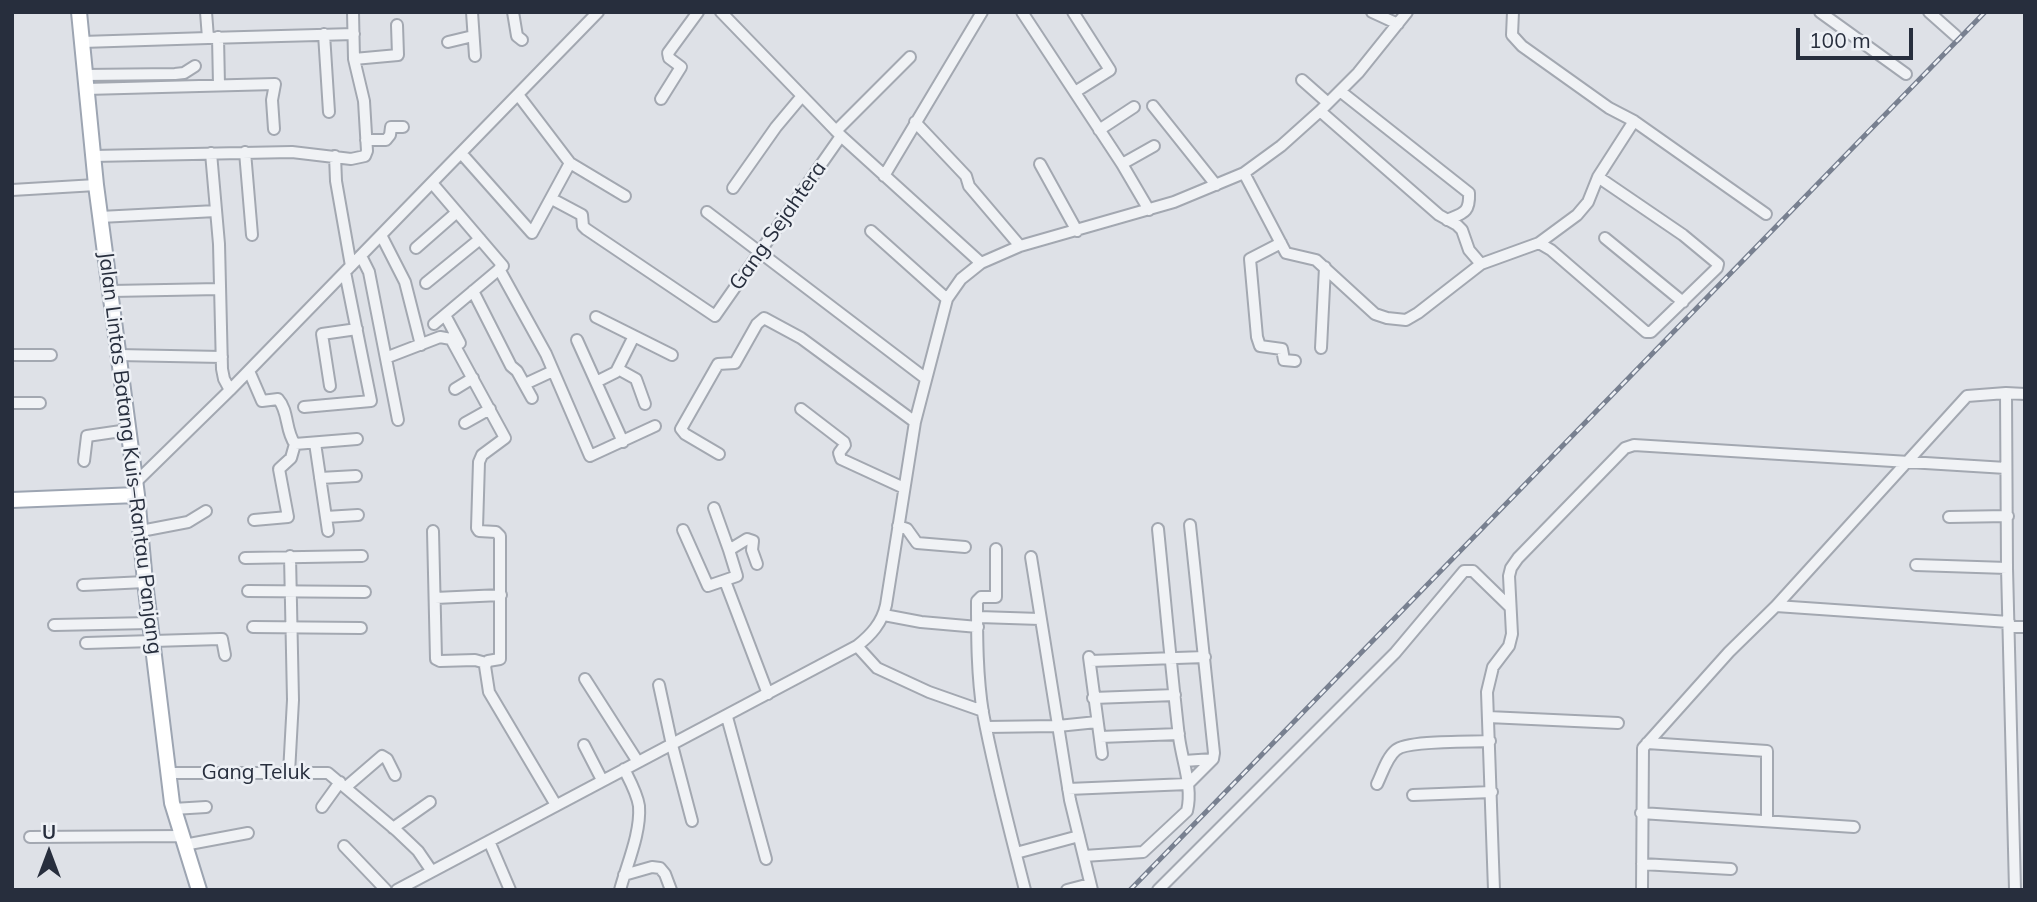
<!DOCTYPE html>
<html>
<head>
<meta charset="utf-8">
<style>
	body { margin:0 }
	#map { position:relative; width:2037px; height:902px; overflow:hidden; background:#dee1e7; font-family:Mulish,sans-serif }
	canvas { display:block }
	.frame { position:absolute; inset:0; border:14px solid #272e3d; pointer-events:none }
	.north { position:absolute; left:14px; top:818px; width:70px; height:70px; -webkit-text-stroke:5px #edf0f5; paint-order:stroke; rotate:0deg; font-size:19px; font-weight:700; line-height:28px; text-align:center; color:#272e3d }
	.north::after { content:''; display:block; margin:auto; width:24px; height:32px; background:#272e3d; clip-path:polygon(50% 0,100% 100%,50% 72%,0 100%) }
	.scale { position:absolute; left:1796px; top:28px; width:117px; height:32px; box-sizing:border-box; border:4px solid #272e3d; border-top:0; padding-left:9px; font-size:21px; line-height:24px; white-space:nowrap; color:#272e3d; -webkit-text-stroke:5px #edf0f5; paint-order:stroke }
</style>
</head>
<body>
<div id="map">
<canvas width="2037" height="902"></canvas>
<div class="frame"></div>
<div class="north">U</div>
<div class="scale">100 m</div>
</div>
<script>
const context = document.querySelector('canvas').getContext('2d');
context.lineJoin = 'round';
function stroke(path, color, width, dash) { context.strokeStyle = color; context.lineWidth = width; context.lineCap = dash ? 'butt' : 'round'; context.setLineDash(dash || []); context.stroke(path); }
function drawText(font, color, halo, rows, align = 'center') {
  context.font = font + ' Mulish,sans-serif'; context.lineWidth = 5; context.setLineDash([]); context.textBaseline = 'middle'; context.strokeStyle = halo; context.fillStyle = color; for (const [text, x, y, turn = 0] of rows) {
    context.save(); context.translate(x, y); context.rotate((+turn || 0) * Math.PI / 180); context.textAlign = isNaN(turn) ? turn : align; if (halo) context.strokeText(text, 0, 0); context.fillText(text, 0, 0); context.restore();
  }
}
const minor = new Path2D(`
	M 206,12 L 208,38 L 354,34
	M 472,12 L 475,56
	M 513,12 L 517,36 L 522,40
	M 721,12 L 841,136 L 981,263
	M 1022,12 L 1122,164 L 1149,210
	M 1073,12 L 1110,70 L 1075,92
	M 1372,12 L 1398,24
	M 1513,12 L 1512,35 L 1522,46 L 1609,108 L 1634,121 L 1766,214
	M 1820,12 L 1906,74
	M 1929,12 L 1956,36
	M 324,34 L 329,112
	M 218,37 L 219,85
	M 82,42 L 208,38
	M 448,42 L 473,36
	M 354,59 L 398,55 L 397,25
	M 84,75 L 175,74 L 184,73 L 195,66
	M 1302,80 L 1328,103
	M 86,89 L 275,84 L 272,100 L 274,129
	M 1340,91 L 1469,193 C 1470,213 1463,213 1447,220
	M 519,96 L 570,163 L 625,196
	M 661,99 L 681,67 L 669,58 L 668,53 L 698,12
	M 1153,106 L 1216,185
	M 1320,111 L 1439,215 L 1457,225 L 1462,230 L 1469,250 L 1481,264
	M 915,122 L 966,176 L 969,186 L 1020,246
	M 1099,130 L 1134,107
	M 836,131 L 910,57
	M 366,140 L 386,140 L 390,135 L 391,127 L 403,127
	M 245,152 L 252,235
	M 211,153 L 219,244 L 222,369 L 224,379 L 230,390
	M 461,153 L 532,233 L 570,163
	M 93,156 L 292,152 L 351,159 L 365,156 L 367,151 L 364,101 L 354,59 L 353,12
	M 335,156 L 336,181 L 351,266
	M 1040,164 L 1077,231
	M 1122,164 L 1154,146
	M 1244,173 L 1286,253 L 1316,260 L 1375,314 L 1387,318 L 1406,320 L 1418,313 L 1481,264 L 1539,243 L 1551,250 L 1646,332 L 1651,332 L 1717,268 L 1718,264 L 1683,235 L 1598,177
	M 884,176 L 982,12
	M 432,183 L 503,266 L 434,324
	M 733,188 L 776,127 L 802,96
	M 12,190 L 96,185
	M 552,199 L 582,215 L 583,226 L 586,229 L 715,316 L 841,136
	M 707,212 L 925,378
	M 100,217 L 216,211
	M 871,231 L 947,299
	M 381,235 L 405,282 L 421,345
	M 1605,238 L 1683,302
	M 1281,243 L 1250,259 L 1257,337 L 1260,346 L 1282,349 L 1284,360 L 1295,361
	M 1539,243 L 1577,215 L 1588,202 L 1598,177 L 1634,121
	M 416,248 L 457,212
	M 361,256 L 369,272 L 398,420
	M 499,269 L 546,354 L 590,456 L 655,426
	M 426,283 L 480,239
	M 111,291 L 220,289
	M 473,291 L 511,366 L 517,371 L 532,398
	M 445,315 L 460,343
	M 596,317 L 672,355
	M 577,340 L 623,442
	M 1321,348 L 1325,267
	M 12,355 L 51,355
	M 118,355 L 222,357
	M 388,357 L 440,337 L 451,339 L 505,438 L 482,455 L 479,462 L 477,528 L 479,531 L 496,532 L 500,536 L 500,659 L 488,661 L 485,666 L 489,692 L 556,805
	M 618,369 L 636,379 L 645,404
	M 249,371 L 262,401 L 278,399 C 289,411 285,431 295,444 L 357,439
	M 596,382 L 616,372 L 634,336
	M 525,384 L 553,371
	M 330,386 L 322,334 L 357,329
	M 455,389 L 473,378
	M 12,403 L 40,403
	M 304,407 L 371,401 L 345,272
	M 801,409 L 844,442 L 845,445 L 839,453 L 841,459 L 904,488
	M 465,423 L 490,409
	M 315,443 L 328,531
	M 719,454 L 685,434 L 681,429 L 718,364 L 735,363 L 757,324 L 764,318 L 801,338 L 915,422
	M 84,461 L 87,436 L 128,430
	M 320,478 L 356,476
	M 135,483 L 230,390 L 598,12
	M 714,508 L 729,550
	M 326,517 L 358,515
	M 1949,517 L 2008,516
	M 254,520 L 288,517 L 279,469 L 291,458 L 295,444
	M 898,526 L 907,529 L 917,543 L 965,547
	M 683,530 L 708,586 L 737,576 L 729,550 L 747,539 L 753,541 L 752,550 L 757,564
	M 141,531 L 188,522 L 206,511
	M 433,531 L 436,659 L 440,661 L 475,660 L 486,663
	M 996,549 L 996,597 L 981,597 L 977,601 C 977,637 977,676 983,713 C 994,772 1010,831 1025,890
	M 1031,557 L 1070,800 L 1092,890
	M 245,558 L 362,556
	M 1916,565 L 2007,568
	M 725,581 L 768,694
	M 83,585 L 145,582
	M 248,591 L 365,592
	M 435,598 L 501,595
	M 1776,606 L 1967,396 L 2006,393
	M 884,615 L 921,622 L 978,627
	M 979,617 L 1040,619
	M 54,625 L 150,623
	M 253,627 L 361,628
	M 2009,627 L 2025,627
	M 86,643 L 220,639 L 222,639 L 225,655
	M 857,646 L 877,668 L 929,692 L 983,711
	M 1089,657 L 1102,754
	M 1090,661 L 1205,657
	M 585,679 L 638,762
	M 659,685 L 672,745 L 692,821
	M 1093,698 L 1175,695
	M 727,717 L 766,859
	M 1488,717 L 1618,723
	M 986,727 L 1058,726 L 1097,722
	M 1100,737 L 1179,734
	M 1647,743 L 1767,751 L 1767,821
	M 584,745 L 602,780
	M 1184,761 L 1213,759
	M 168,773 L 328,773 L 397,831 L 418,851 L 431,870
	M 289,773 L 293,700 L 290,556
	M 1377,784 C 1382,774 1387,757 1396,750 C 1407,740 1471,742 1490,741
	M 346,787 L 382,756 L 387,759 L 395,775
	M 1068,789 L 1188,784 L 1213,759 L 1214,753 L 1190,525
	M 1413,795 L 1492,792
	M 322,807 L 340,782
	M 173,809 L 206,807
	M 1641,813 L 1854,827
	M 393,828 L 430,802
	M 30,837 L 181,836
	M 489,841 L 510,890
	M 184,845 L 248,833
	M 344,846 L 386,890
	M 1016,853 L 1079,836
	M 1084,856 L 1143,852 L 1187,811 C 1193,787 1182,761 1179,737 C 1171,668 1165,598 1158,529
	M 1642,864 L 1731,869
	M 624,875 L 652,867 L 660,868 L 665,874 L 671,890
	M 397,890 L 857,646 C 871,635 882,623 886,605 L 915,422 L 947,299 L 961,279 L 981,263 L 1020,246 L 1174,202 L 1244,173 L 1281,146 L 1320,111 L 1358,73 L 1407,12
	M 620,890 C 627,864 641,833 639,806 C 637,793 630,781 624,769
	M 1067,890 L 1090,884
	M 1158,890 L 1395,653 L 1464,571 L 1473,571 L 1510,607
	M 1494,890 L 1487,692 L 1493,667 L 1509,646 L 1512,634 L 1509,576 L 1511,568 L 1518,558 L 1625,448 L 1634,445 L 2006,468
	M 1642,890 L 1643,748 L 1729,652 L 1776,606 L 2009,622
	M 2015,890 L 2007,568 L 2006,393 L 2025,394`);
const major = new Path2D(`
	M 79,12 L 96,185 L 137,495 L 145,582 L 172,803 L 199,890
	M 12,500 L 137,495`);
stroke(minor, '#a3a8b1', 14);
stroke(major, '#9da5b2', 18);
stroke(minor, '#f0f2f5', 10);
stroke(major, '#fff', 14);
const rail = new Path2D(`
	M 1130,890 L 1985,12`);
stroke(rail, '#788090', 5);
stroke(rail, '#edf0f5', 2.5, [8]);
drawText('21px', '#272e3d', '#edf0f5', [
	["Gang Sejahtera",778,226,-55],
	["Jalan Lintas Batang Kuis–Rantau Panjang",130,453,83],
	["Gang Teluk",256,773]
]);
</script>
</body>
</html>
